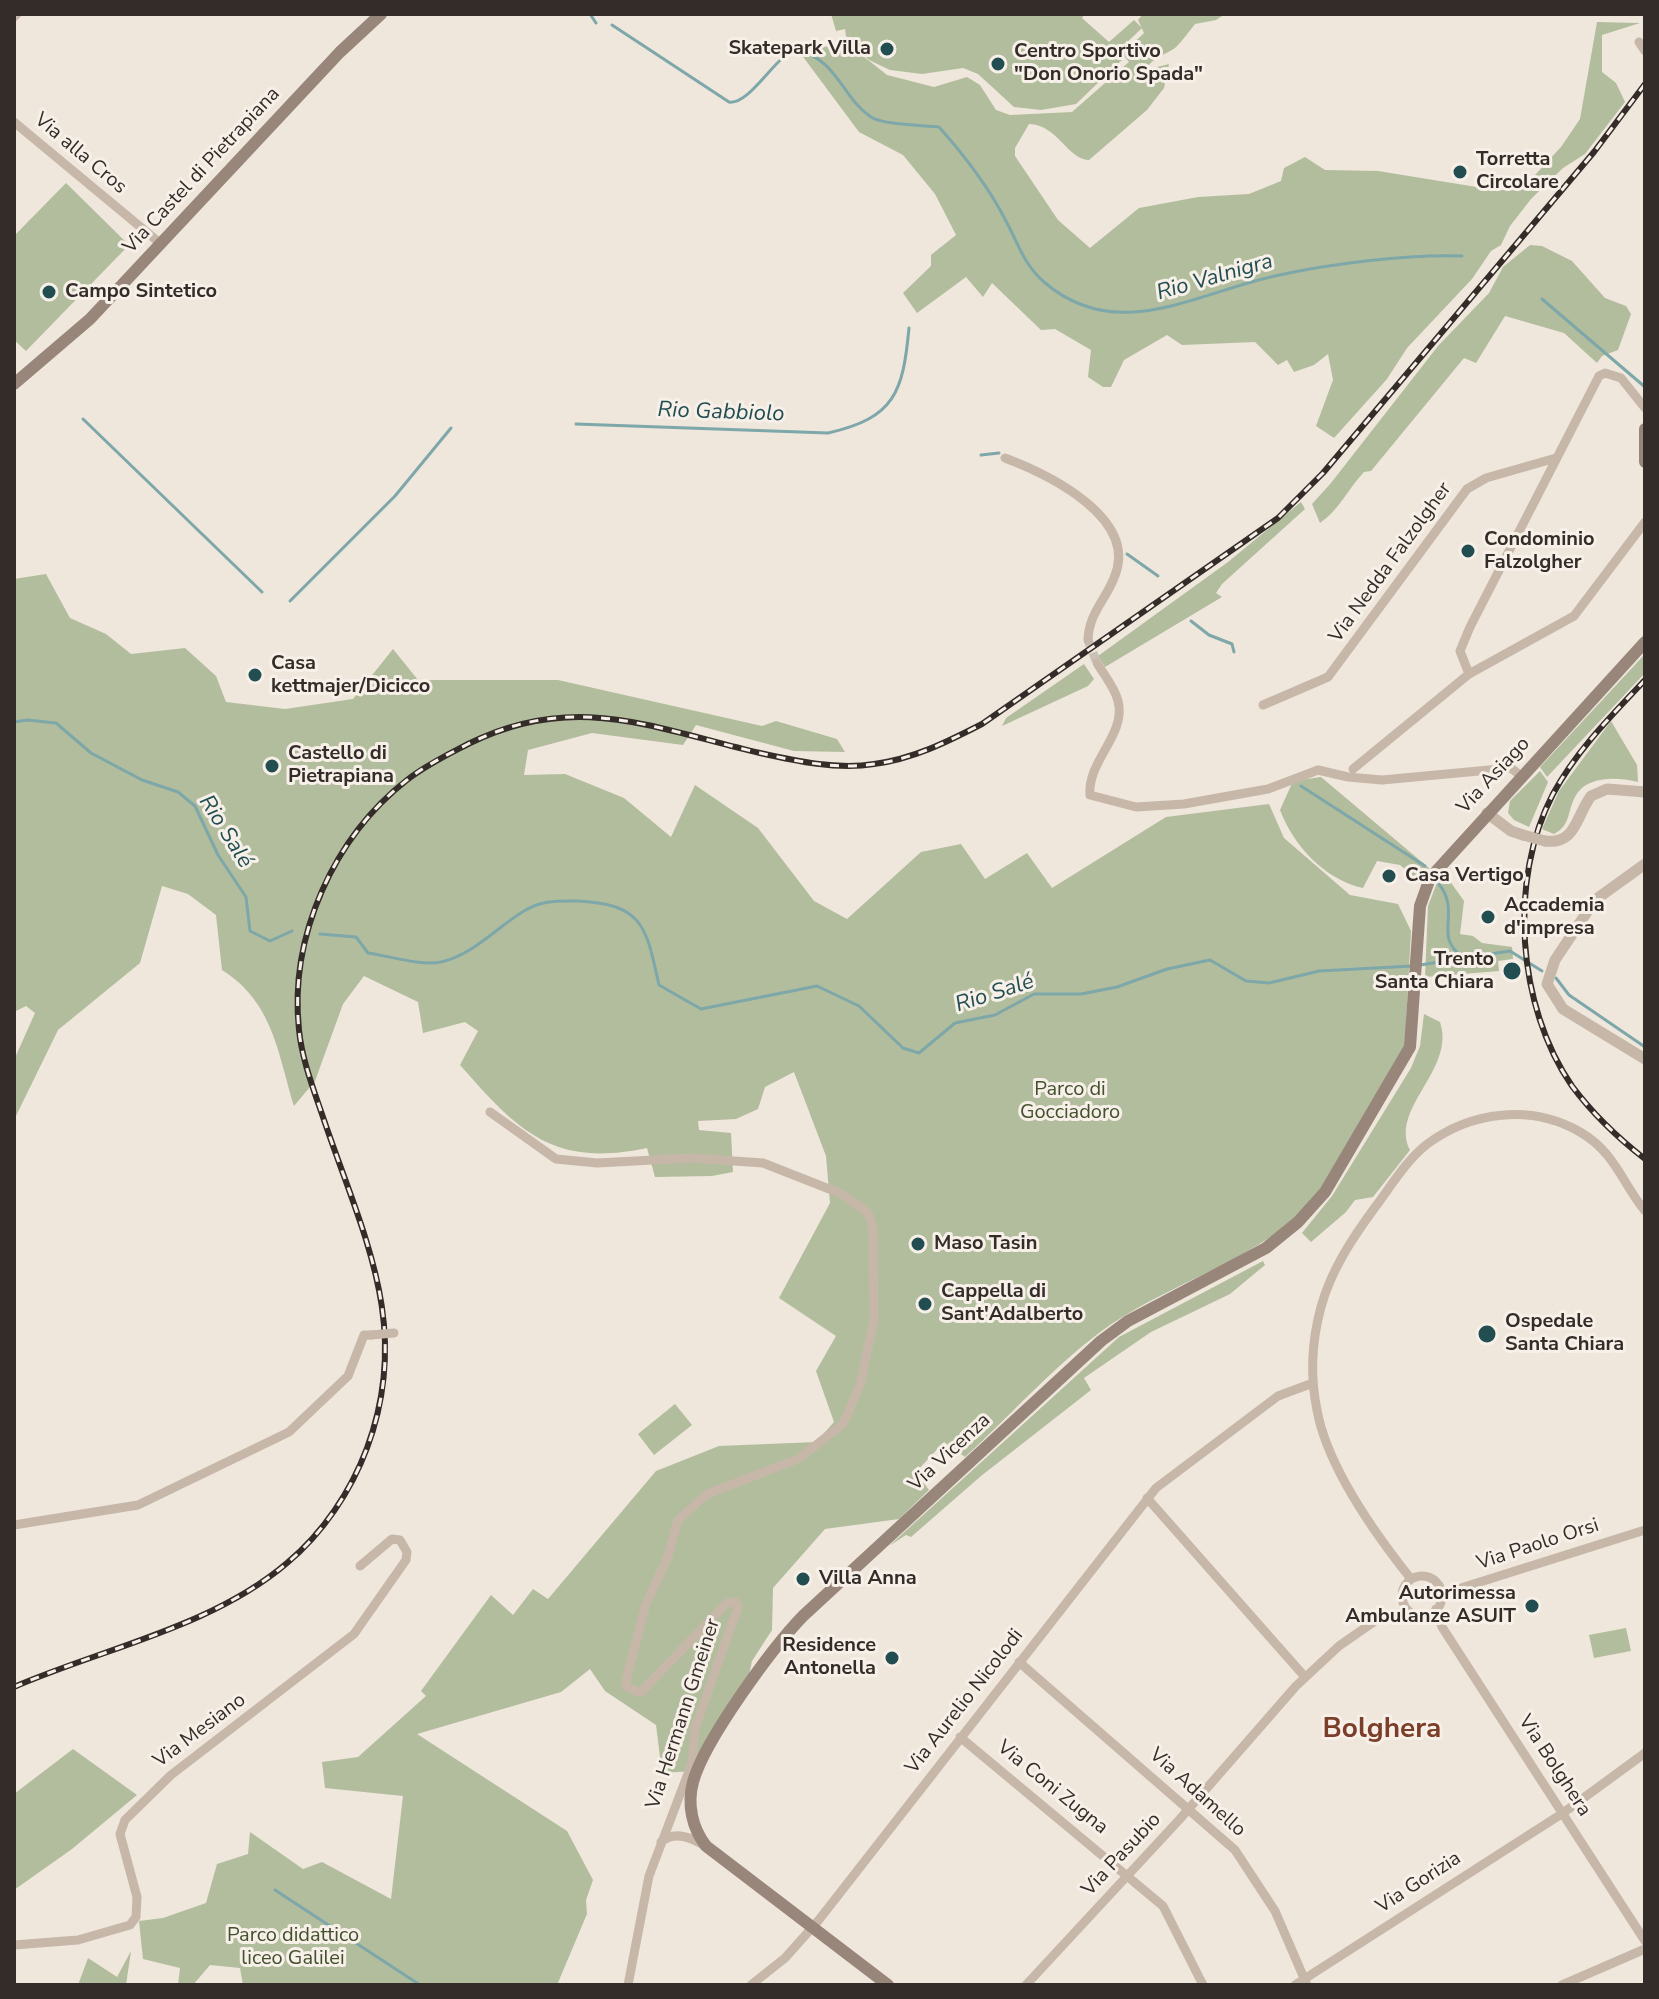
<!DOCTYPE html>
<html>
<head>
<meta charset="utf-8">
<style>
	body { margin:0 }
	#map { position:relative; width:1659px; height:1999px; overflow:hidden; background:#efe6dc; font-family:"Nunito Sans",sans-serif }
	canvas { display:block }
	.frame { position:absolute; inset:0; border:16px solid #342c28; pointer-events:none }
</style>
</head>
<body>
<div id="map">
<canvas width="1659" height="1999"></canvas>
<div class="frame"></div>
</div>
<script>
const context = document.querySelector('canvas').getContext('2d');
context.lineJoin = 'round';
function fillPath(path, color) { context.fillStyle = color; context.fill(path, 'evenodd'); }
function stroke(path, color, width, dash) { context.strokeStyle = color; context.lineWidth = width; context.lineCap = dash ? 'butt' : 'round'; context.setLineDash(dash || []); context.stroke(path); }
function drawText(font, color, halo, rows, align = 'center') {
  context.font = font + ' "Nunito Sans",sans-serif'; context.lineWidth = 6; context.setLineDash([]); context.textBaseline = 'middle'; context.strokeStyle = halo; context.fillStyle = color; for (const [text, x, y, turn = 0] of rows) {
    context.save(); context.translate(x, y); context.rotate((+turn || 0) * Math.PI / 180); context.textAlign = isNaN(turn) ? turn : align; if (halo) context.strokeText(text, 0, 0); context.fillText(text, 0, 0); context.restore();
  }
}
fillPath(new Path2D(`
	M 831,14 L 1085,14 L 1082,18 L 1109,42 L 1134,20 L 1142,28 L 1119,50 L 1122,54 L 1144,33 L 1138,20 L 1143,14 L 1225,14 L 1216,20 L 1195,24 C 1192,28 1179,45 1175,48 C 1165,55 1151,58 1146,70 L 1169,64 L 1164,88 L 1147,110 L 1089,160 C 1067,159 1058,125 1029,124 L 1015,148 L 1015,156 L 1058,220 L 1090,248 L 1139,208 L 1198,197 L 1249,194 L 1281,181 L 1284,168 L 1305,157 L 1325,170 L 1378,171 L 1495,190 L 1521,190 L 1561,147 L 1580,119 L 1597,22 L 1640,23 L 1602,35 L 1602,72 L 1616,83 L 1625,102 L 1585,154 L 1563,168 L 1531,199 L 1510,226 L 1501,245 L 1491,251 L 1472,279 L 1407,348 L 1387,379 L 1334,438 L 1316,426 L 1333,380 L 1328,354 L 1314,365 L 1294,372 L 1287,360 L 1278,365 L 1255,342 L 1182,345 L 1167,335 L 1124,360 L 1111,387 L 1103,387 L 1088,377 L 1091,350 L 1055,329 L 1041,330 L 992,283 L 983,297 L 966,277 L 917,313 L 903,293 L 931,266 L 931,255 L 956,235 L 935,194 L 903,155 L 859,132 L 798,50 L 848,44 L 887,75 L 934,87 L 967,77 L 980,85 L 996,110 L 1010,115 L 1072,112 L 1129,62 L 1125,57 L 1076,104 L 1041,110 L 1014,107 L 978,74 L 963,68 L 922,74 L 890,70 L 869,60 L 846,36 L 845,29 L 836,31 Z
	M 66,183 L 129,245 L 26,351 L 14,340 L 14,236 Z
	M 1530,245 L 1542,246 L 1572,261 L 1605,298 L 1626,306 L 1631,314 L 1618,350 L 1602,356 L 1597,363 L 1564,333 L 1505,316 L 1476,363 L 1464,358 L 1371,471 L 1364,472 C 1348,489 1339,510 1320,523 L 1312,504 L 1331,483 L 1438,346 L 1489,293 L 1503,267 Z
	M 1301,502 L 1305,509 L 1222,584 L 1216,593 L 1222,597 L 1105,667 L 1098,656 L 1228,562 Z
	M 46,574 L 70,618 L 106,634 L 131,654 L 185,648 L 216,676 L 226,702 L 285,709 L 353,699 L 393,649 L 418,680 L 558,680 L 762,726 L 776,721 L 837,739 L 845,752 L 794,751 L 696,725 L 683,745 L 592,733 L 528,750 L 524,775 L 565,774 L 624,798 L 671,837 L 695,785 L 758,828 L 814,901 L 847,919 L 921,852 L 961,844 L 985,879 L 1027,853 L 1052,888 L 1166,817 L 1269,804 L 1284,838 L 1350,895 L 1398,904 L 1411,931 L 1406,1023 C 1413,1048 1388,1078 1375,1099 C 1353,1136 1327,1192 1293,1220 C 1235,1268 1159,1288 1099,1333 C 1051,1369 1009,1417 965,1457 L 944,1442 L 916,1472 L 929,1490 L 899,1519 L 825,1529 L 773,1588 L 772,1630 L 752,1661 L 748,1680 L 694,1771 L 662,1773 L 656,1725 L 605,1691 L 590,1669 L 561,1692 L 417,1734 L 567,1831 L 593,1880 L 586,1900 L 587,1914 L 557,1985 L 243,1985 L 240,1968 L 210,1965 L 193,1985 L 178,1985 L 180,1968 L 143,1959 L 139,1921 L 163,1918 L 206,1903 L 217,1864 L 248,1854 L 250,1832 L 303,1869 L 322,1862 L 391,1899 L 403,1796 L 325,1788 L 322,1762 L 358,1757 L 426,1696 L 421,1691 L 491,1595 L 513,1615 L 533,1589 L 548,1599 L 656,1471 L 719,1446 L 816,1442 L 834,1422 L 816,1371 L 836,1336 L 779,1298 L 830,1203 L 826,1156 L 794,1072 L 765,1087 L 758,1109 L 736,1119 L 698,1121 L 699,1130 L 731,1133 L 733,1172 L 712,1176 L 655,1177 L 647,1148 C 553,1168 518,1131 460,1065 L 478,1031 L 465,1022 L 423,1033 L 418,1002 L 364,976 L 343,1004 L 315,1081 L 294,1106 C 278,1053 273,1002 222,970 L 216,915 L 188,894 L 162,886 L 140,963 L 58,1030 L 14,1120 L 14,1060 L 35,1013 L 26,1006 L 14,1012 L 14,579 Z
	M 1645,654 L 1645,673 L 1547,777 L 1540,767 Z
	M 1084,664 L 1094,679 L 1088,686 L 1002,726 L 1006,718 Z
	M 1611,721 L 1637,765 L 1638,782 C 1619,777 1586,775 1575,797 C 1567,812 1571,825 1554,834 L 1542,829 L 1559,791 Z
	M 1540,771 L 1548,782 L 1529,827 L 1514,820 L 1508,813 L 1510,801 Z
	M 1321,777 L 1429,868 L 1419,881 L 1400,865 L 1377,861 L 1363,888 C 1325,880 1293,845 1280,810 L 1293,781 Z
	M 1440,875 L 1447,877 L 1464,901 L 1460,934 L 1473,936 L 1482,943 L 1512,947 L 1513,959 L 1498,961 L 1499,971 L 1425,977 L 1428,906 Z
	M 1424,1014 L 1440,1022 C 1456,1070 1389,1108 1410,1150 L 1373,1197 L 1355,1200 L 1346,1212 L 1311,1242 L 1302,1233 L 1332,1196 L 1411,1068 L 1420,1046 Z
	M 1263,1261 L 1265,1265 L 1230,1294 L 1151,1332 L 1084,1378 L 1091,1390 L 981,1476 L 911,1537 L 906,1535 L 889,1546 L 1119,1337 Z
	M 675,1404 L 692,1425 L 654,1455 L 638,1434 Z
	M 1626,1628 L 1631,1651 L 1594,1658 L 1589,1635 Z
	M 73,1749 L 137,1795 L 72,1849 L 14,1890 L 14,1794 Z
	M 131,1951 L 126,1985 L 78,1985 L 88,1958 L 117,1977 Z`), '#b2bd9d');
stroke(new Path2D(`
	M 590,14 L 596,23
	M 612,25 L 729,102 C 749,105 774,59 794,49 C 839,59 840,96 871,117 C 883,125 923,125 939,127 C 965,156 988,186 1006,221 C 1018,243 1024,265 1044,282 C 1117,345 1196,293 1275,276 C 1327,264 1409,254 1462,256
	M 1542,299 L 1645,387
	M 83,419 L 262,592
	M 576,424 L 828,433 C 895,418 903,392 909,328
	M 981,455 L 999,453
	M 1127,554 L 1158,576
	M 290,601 L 395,496 L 451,428
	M 1191,621 L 1209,635 L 1232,644 L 1234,652
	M 14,722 L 27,720 L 56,723 L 91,753 L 142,780 L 178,792 L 195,806 L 218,855 L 246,897 L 250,931 L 270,941 L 292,931
	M 1301,786 L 1425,866
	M 1439,884 C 1462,914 1432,936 1463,957
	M 320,934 L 356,937 L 368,953 C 390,956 420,966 441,962 C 473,955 497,927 524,911 C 541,900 558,901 577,901 C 644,904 646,927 659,985 L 701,1009 L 817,986 L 859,1006 L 903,1048 L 919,1053 L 955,1023 L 995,1015 L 1034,994 L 1081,994 L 1117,987 L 1167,969 L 1210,960 L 1246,981 L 1269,983 L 1319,971 L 1413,966
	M 1420,965 L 1510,951 L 1542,971
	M 1556,978 L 1569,995 L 1645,1047
	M 275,1890 L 420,1985`), '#7ea7a9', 3);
stroke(new Path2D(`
	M 1088,640 L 1097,663`), '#cac1b8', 9, [9, 4.5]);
stroke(new Path2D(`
	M 14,17 L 17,14
	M 1639,42 L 1645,51
	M 14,122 L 161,244
	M 1005,458 C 1050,475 1140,519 1114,578 C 1105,601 1089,613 1088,640
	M 1097,663 C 1104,675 1115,688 1118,701 C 1127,734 1087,761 1090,795 L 1136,807 L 1184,804 L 1268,789 L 1318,770 L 1348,777 L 1382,780 L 1511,768 L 1521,776
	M 1469,674 L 1460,651 L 1470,627 L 1599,376 L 1605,373 L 1621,378 L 1645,408
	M 1263,705 L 1328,677 L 1467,489 L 1486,478 L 1556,458
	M 1353,769 L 1469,674 L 1574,616 L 1645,522
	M 490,1112 L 556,1159 L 597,1163 L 691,1158 L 763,1163 L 842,1194 L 868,1213 L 873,1227 L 874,1320 L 860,1385 L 843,1424 L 798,1459 L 707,1494 L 678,1520 L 668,1556 L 646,1604 L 626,1680 L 627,1687 L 640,1693 L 727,1603 L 736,1602 L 738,1607 L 695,1728 L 692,1763 L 649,1876 L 628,1985
	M 1147,1498 L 1305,1677
	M 14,1525 L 138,1505 L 289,1432 L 348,1376 L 364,1335 L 371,1335
	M1402 1596a20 20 0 1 1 40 0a20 20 0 1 1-40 0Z
	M 1411,1579 C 1376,1535 1327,1466 1317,1410 C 1310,1376 1312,1340 1321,1307 C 1331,1270 1353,1237 1376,1206 C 1391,1186 1406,1161 1426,1145 C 1471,1111 1531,1104 1580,1132 C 1615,1152 1622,1183 1645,1211
	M 1442,1594 L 1645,1530
	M 1436,1609 L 1442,1627 L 1645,1941
	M 1019,1662 L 1235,1850 L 1275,1911 L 1307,1985
	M 960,1737 L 1163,1906 L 1203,1985
	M 661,1842 C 675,1830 692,1838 705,1846
	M 14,1945 L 78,1940 L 130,1925 L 136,1917 L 137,1897 L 120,1834 L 125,1820 L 171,1775 L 354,1634 L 406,1560 L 407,1552 L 400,1540 L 392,1539 L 360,1566
	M 751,1985 L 785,1958 L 818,1921 L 1156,1488 L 1278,1396 L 1313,1383
	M 1026,1985 L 1179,1820 L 1296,1686 L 1339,1646 L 1385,1614
	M 1295,1985 L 1563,1813 L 1645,1753
	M 1562,1985 L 1645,1949`), '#c6b7a9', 9);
stroke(new Path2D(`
	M 1487,813 L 1511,831 L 1523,835
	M 1545,841 C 1576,845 1576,816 1591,796 L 1607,789 L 1645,792
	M 1645,864 L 1595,900 L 1555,960 L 1547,984 L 1563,1009 L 1645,1059`), '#c6b7a9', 11);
stroke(new Path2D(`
	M 14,384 L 90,319 L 340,52 L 381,14
	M 1645,429 L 1645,462
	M 888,1985 L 706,1846 C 692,1828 687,1804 693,1782 C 704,1741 772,1648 803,1616 L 1101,1341 L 1128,1321 L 1266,1248 L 1298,1222 L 1325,1192 L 1410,1047 L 1420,906 L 1430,878 L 1645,642`), '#99867b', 12);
const rail = new Path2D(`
	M 1645,680 C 1612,715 1576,751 1553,794 C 1508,880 1517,1006 1572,1086 C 1592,1113 1618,1138 1645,1159
	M 14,1687 C 104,1648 212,1627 287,1563 C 323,1533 351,1491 367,1448 C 412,1327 364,1237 325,1123 C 315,1093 302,1061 299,1030 C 289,936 334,837 407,780 C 426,765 447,755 468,744 C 575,691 652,728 760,753 C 796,761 837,770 874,764 C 913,759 947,742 982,724 L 1278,518 L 1323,473 L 1594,152 L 1645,84`);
stroke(rail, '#342c28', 6);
stroke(rail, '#f7f0e8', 3, [9]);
stroke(new Path2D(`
	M 371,1335 L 394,1333`), '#c6b7a9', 9);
stroke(new Path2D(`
	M 1523,835 L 1545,841`), '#c6b7a9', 11);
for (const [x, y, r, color] of [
	[887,49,8,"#224d51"],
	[998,64,8,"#224d51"],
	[1460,172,8,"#224d51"],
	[49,292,8,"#224d51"],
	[1468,551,8,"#224d51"],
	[255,675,8,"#224d51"],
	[272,766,8,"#224d51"],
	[1389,876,8,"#224d51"],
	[1488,917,8,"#224d51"],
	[1512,971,10,"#224d51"],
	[918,1244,8,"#224d51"],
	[925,1304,8,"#224d51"],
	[1487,1334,10,"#224d51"],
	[803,1579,8,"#224d51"],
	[1532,1606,8,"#224d51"],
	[892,1658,8,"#224d51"]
]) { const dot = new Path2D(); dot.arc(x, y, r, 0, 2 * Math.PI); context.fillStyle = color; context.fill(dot); stroke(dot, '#f7f0e8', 3); }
drawText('bold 20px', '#342c28', '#f7f0e8', [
	["Skatepark Villa",871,49,"right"],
	["Centro Sportivo",1014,52],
	["\"Don Onorio Spada\"",1014,75],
	["Torretta",1476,160],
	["Circolare",1476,183],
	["Campo Sintetico",65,292],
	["Condominio",1484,540],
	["Falzolgher",1484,563],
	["Casa",271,664],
	["kettmajer/Dicicco",271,687],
	["Castello di",288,754],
	["Pietrapiana",288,777],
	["Casa Vertigo",1405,876],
	["Accademia",1504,906],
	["d'impresa",1504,929],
	["Trento",1494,960,"right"],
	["Santa Chiara",1494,983,"right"],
	["Maso Tasin",934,1244],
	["Cappella di",941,1292],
	["Sant'Adalberto",941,1315],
	["Ospedale",1505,1322],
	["Santa Chiara",1505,1345],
	["Villa Anna",819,1579],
	["Autorimessa",1516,1594,"right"],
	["Ambulanze ASUIT",1516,1617,"right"],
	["Residence",876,1646,"right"],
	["Antonella",876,1669,"right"]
], 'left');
drawText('20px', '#342c28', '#f7f0e8', [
	["Via alla Cros",80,154,40],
	["Via Castel di Pietrapiana",202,171,-47],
	["Via Nedda Falzolgher",1391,563,-54],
	["Via Asiago",1494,776,-47],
	["Via Vicenza",950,1453,-43],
	["Via Paolo Orsi",1538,1545,-18],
	["Via Aurelio Nicolodi",965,1702,-52],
	["Via Hermann Gmeiner",684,1714,-72],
	["Via Mesiano",200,1731,-37],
	["Via Bolghera",1554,1766,57],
	["Via Coni Zugna",1052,1788,39],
	["Via Adamello",1197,1793,42],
	["Via Pasubio",1122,1855,-47],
	["Via Gorizia",1419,1883,-33]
]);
drawText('20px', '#43502e', '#f7f0e8', [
	["Parco di",1070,1090],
	["Gocciadoro",1070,1113],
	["Parco didattico",293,1936],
	["liceo Galilei",293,1959]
]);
drawText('italic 22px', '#224d51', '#f7f0e8', [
	["Rio Valnigra",1215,278,-16],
	["Rio Gabbiolo",721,413,2],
	["Rio Salé",225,832,58],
	["Rio Salé",995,994,-18]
]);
drawText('bold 28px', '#7b3e29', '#f7f0e8', [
	["Bolghera",1382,1730]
]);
</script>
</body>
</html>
